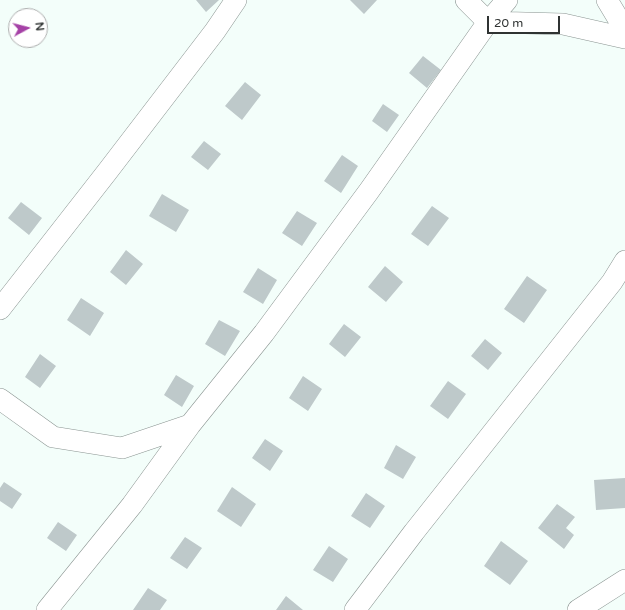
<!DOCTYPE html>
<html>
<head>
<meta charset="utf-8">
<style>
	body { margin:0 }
	#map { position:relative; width:625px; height:610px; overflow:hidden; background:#f3fefa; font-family:"Varela Round",sans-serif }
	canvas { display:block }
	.north { position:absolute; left:8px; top:8px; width:40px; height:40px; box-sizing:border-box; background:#fff; border:1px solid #acadad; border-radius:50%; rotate:83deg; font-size:11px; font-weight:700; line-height:16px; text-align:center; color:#2f3332 }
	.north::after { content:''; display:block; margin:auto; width:14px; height:18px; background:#a541a6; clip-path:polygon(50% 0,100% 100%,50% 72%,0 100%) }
	.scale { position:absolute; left:487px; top:16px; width:73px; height:18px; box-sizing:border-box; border:2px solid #2f3332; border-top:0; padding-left:5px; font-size:12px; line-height:14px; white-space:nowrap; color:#2f3332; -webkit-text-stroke:3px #fff; paint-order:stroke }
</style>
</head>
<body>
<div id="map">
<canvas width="625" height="610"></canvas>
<div class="north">N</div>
<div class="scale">20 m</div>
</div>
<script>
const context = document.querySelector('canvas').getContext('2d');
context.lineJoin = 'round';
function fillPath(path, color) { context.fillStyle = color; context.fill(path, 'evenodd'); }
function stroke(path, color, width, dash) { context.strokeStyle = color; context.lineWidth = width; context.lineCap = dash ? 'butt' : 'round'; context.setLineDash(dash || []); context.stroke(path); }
fillPath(new Path2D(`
	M 196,0 L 219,0 L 206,12 Z
	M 350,0 L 377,0 L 364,14 Z
	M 423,56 L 441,70 L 427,88 L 409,73 Z
	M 245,82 L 261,95 L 242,120 L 225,106 Z
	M 383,104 L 399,115 L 387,132 L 372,121 Z
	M 204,141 L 221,154 L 208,170 L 191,157 Z
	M 342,155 L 358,166 L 341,193 L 324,181 Z
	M 162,194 L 189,210 L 176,232 L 149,216 Z
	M 21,202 L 42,218 L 29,235 L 8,218 Z
	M 432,206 L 449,218 L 428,246 L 411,234 Z
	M 297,211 L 317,223 L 302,246 L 282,233 Z
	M 126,250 L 143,264 L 126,285 L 110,272 Z
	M 385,266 L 403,282 L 386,302 L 368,287 Z
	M 258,268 L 277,280 L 263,304 L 243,292 Z
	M 527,276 L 547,290 L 524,323 L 504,309 Z
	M 81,298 L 104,313 L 90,336 L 67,320 Z
	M 219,320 L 240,331 L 225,356 L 205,344 Z
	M 344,324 L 361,337 L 345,357 L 329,344 Z
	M 485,339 L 502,353 L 488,370 L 471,356 Z
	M 40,354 L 56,366 L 40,388 L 25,377 Z
	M 176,375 L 194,386 L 182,407 L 164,395 Z
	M 303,376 L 322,389 L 308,411 L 289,398 Z
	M 448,381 L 466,394 L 448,419 L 430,406 Z
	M 265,439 L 283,451 L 270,471 L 252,458 Z
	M 396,445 L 416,457 L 403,479 L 384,468 Z
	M 625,478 L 625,508 L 596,510 L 594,480 Z
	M 4,482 L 22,494 L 12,509 L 0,501 L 0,488 Z
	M 232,487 L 256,504 L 241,527 L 217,511 Z
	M 366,493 L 385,506 L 370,528 L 351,516 Z
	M 557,504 L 575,517 L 566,528 L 574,535 L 564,549 L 538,528 Z
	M 58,522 L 77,535 L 66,551 L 47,538 Z
	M 185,537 L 202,548 L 187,569 L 170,558 Z
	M 501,541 L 528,561 L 510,585 L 484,566 Z
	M 329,546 L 348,559 L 333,582 L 313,570 Z
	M 148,588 L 167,600 L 160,610 L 133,610 Z
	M 286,596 L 303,610 L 276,610 Z`), '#bec9ca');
const street = new Path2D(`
	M 466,0 L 488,22 L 563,24 L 625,38
	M 607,0 L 625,30
	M 0,309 L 107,172 L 215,31 L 236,0
	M 0,399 L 53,437 L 122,448 L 190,425 L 264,333 L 369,191 L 488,22 L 507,0
	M 47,610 L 132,505 L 190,425
	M 355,610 L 414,532 L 612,282 L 625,261
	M 578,610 L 625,580`);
stroke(street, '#8a9491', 22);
stroke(street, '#fff', 21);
</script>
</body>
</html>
